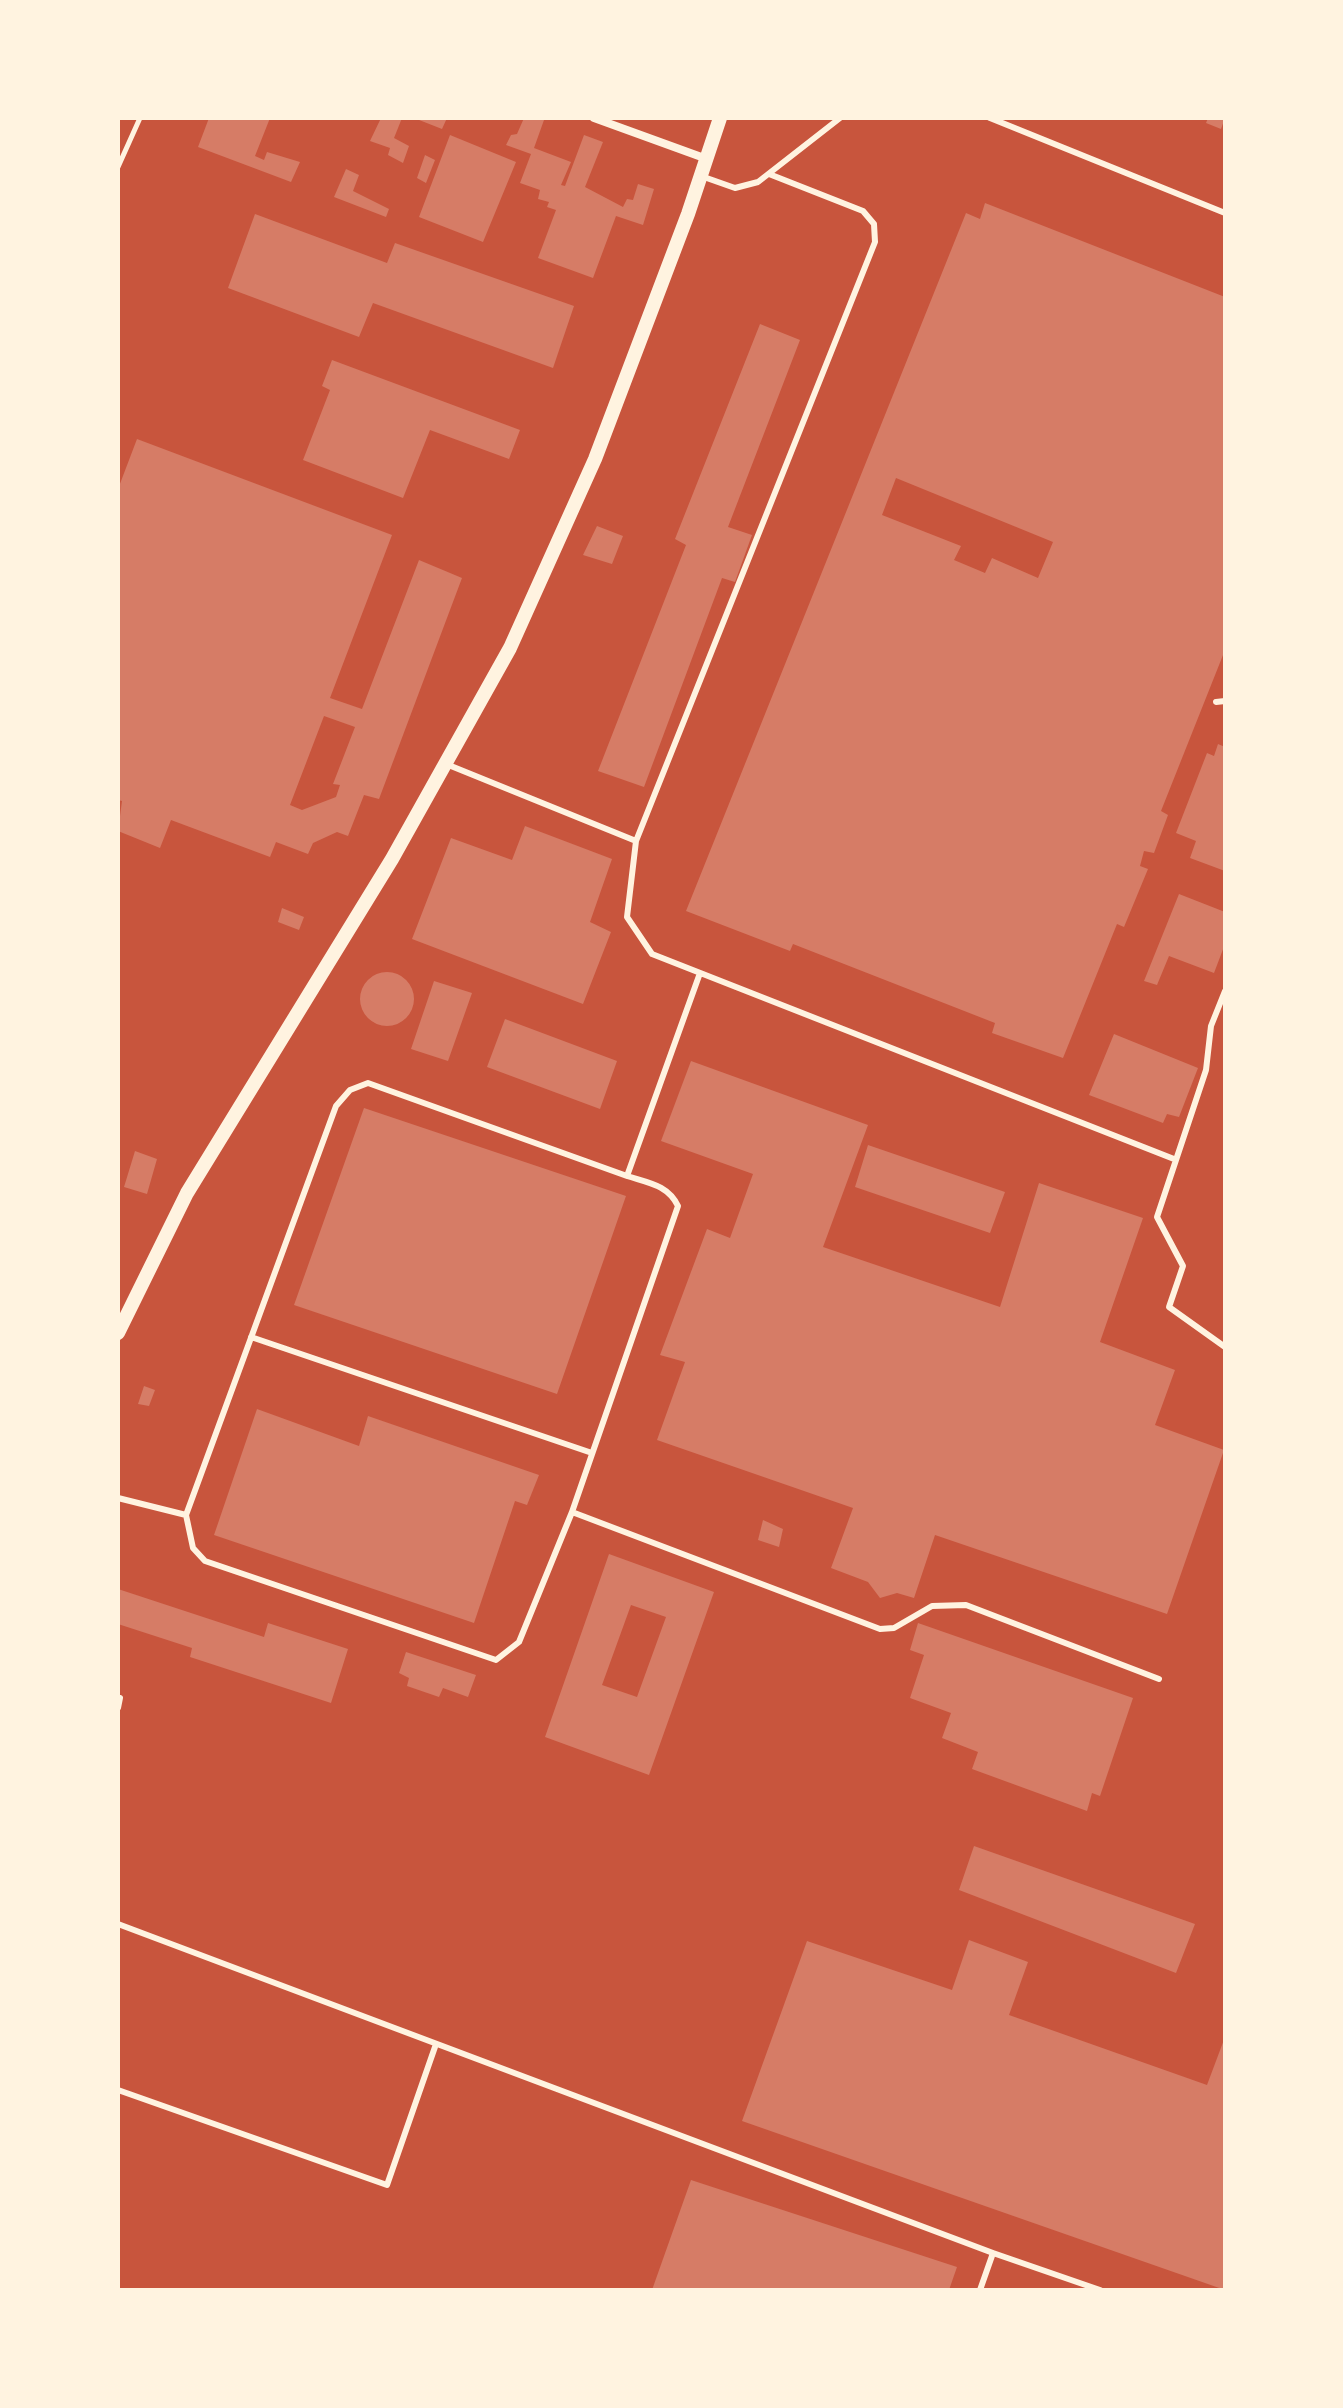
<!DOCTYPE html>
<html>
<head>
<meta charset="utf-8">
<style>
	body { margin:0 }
	#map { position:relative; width:1343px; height:2408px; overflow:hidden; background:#c8553d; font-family:"Golos Text",sans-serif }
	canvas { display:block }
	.frame { position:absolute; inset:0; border:120px solid #fff3e0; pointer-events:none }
</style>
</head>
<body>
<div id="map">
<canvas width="1343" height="2408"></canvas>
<div class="frame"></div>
</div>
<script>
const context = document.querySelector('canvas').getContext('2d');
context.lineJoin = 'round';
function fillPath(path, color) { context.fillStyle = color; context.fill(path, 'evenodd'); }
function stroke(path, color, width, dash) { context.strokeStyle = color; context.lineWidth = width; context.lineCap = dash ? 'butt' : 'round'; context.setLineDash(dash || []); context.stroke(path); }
fillPath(new Path2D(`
	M 209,118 L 270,118 L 255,156 L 264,160 L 267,152 L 300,162 L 291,182 L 198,147 Z
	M 381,118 L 402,118 L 394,138 L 409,146 L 403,163 L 388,155 L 390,148 L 370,141 Z
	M 414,118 L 447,118 L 442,129 Z
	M 524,118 L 544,120 L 534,148 L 571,162 L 561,185 L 565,186 L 584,135 L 603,142 L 585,187 L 623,207 L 627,199 L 633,200 L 638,184 L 654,189 L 643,225 L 616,216 L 593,278 L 538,258 L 556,210 L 547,207 L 549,202 L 538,199 L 540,190 L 520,183 L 531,154 L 506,145 L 511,135 L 517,134 Z
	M 1208,118 L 1225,118 L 1221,129 L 1206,123 Z
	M 450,135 L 516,162 L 483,242 L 419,217 Z
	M 425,155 L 435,160 L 426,183 L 417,178 Z
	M 346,169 L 359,175 L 353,191 L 389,209 L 386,217 L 334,197 Z
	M 985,203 L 1225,297 L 1225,650 L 1161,811 L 1168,815 L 1154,853 L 1144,851 L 1140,866 L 1148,869 L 1124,927 L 1117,924 L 1063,1058 L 992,1033 L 995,1023 L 793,944 L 790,951 L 686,911 L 966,213 L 980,219 ZM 896,478 L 1053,542 L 1038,578 L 992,558 L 985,573 L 954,560 L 961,546 L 882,515 Z
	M 255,214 L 387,263 L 395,243 L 574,306 L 553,368 L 373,303 L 359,337 L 228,288 Z
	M 760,324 L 800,340 L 728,527 L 752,535 L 735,582 L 722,578 L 644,787 L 598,771 L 686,545 L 675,539 Z
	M 332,360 L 520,430 L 509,459 L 430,430 L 403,498 L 303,460 L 330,390 L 322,386 Z
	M 137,439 L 392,535 L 330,698 L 362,709 L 419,560 L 462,578 L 379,799 L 364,795 L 348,836 L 337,832 L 313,843 L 308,854 L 276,842 L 270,857 L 171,820 L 160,848 L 118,831 L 122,801 L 118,800 L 118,489 ZM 324,716 L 355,727 L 333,784 L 340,785 L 336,797 L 302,810 L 290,805 Z
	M 597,526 L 623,536 L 612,564 L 583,555 Z
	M 1218,744 L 1225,747 L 1225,871 L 1190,858 L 1196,841 L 1176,833 L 1207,753 L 1214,756 Z
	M 525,826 L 612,859 L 590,922 L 611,932 L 583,1004 L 412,939 L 451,838 L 512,860 Z
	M 1179,894 L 1225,912 L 1225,944 L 1214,973 L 1169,956 L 1157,985 L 1144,981 Z
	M 282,908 L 304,917 L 299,930 L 278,922 Z
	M360 999a27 27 0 1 1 54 0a27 27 0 1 1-54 0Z
	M 434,981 L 472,993 L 448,1061 L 411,1049 Z
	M 505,1019 L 617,1061 L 600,1109 L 487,1067 Z
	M 1114,1034 L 1198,1068 L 1179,1117 L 1167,1114 L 1163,1123 L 1089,1095 Z
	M 691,1061 L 868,1125 L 823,1247 L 1000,1307 L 1039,1183 L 1143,1218 L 1100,1342 L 1175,1370 L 1155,1425 L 1224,1450 L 1167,1614 L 935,1535 L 914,1598 L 897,1593 L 880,1598 L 868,1582 L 831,1568 L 853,1508 L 657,1440 L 685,1362 L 660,1355 L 707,1229 L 730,1238 L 753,1174 L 661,1141 Z
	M 364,1108 L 626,1196 L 557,1394 L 294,1305 Z
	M 868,1145 L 1005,1192 L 990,1233 L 855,1187 Z
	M 135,1151 L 157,1159 L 147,1194 L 124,1187 Z
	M 144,1386 L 155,1390 L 149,1406 L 138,1404 Z
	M 257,1409 L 359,1446 L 368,1416 L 539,1475 L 527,1505 L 515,1501 L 474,1623 L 214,1535 Z
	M 763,1520 L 783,1529 L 779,1547 L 758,1540 Z
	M 609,1554 L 714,1592 L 649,1775 L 545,1737 ZM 631,1605 L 666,1617 L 637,1697 L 602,1685 Z
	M 118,1589 L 264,1637 L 268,1623 L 348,1649 L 331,1703 L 190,1657 L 192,1648 L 118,1624 Z
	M 918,1623 L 1133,1698 L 1100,1796 L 1092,1793 L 1087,1811 L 972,1769 L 978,1752 L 942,1738 L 951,1713 L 910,1698 L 924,1655 L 910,1650 Z
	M 406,1652 L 476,1675 L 468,1697 L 443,1688 L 439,1697 L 407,1686 L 409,1678 L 399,1673 Z
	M 974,1846 L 1195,1924 L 1176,1973 L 959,1890 Z
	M 969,1940 L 1028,1962 L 1009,2015 L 1207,2085 L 1225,2037 L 1225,2290 L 742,2121 L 807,1941 L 952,1990 Z
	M 691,2180 L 957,2267 L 949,2290 L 652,2290 Z`), '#d67c66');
stroke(new Path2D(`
	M 118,167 L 140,118`), '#fff3e0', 5);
stroke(new Path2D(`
	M 990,118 L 1225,213
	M 701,176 L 735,188 L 758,182 L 840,118
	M 1216,702 L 1225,701
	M 446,764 L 636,841 L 627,917 L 652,954 L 1174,1159
	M 636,841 L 875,242 L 874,224 L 863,211 L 769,174
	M 700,973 L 627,1176 C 649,1183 668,1185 678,1206 L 572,1512 L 880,1629 L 894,1628 L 932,1606 L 966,1605 L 1159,1679
	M 1225,991 L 1211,1026 L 1206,1070 L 1157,1217 L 1183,1266 L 1169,1307 L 1225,1347
	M 251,1337 L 592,1453
	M 118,1498 L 186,1515
	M 572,1512 L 519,1642 L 496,1660 L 205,1561 L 193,1548 L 186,1515 L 336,1106 L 350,1090 L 368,1083 L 627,1176
	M 118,1708 L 120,1698
	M 118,1924 L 993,2253
	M 118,2090 L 387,2185 L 436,2044
	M 980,2290 L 993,2253 L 1100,2290`), '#fff3e0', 6);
stroke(new Path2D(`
	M 594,118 L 707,159`), '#fff3e0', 8);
stroke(new Path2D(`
	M 118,1333 L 187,1193 L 392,859 L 510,648 L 595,459 L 688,214 L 720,118`), '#fff3e0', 14);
</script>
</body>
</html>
